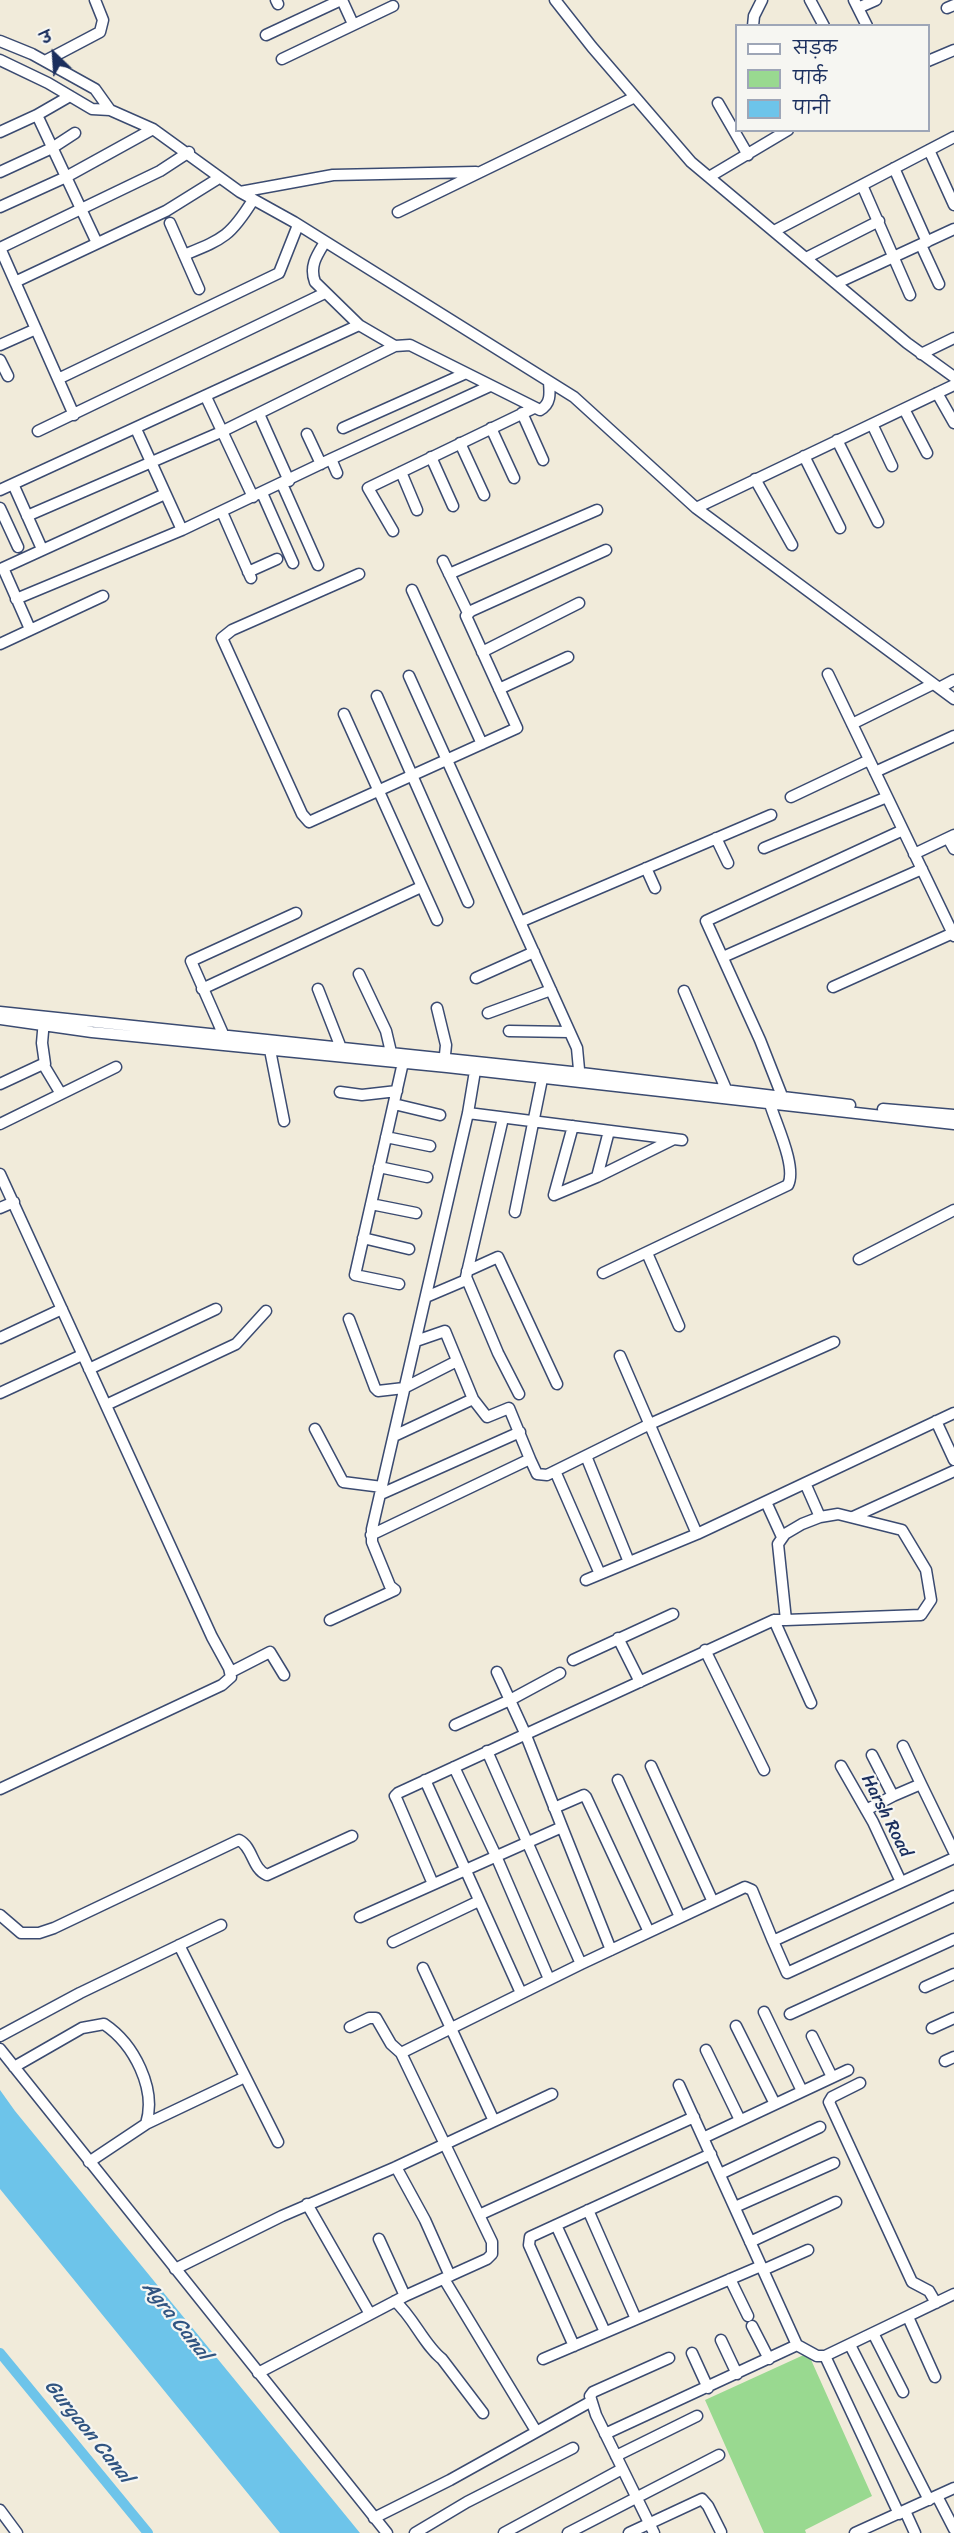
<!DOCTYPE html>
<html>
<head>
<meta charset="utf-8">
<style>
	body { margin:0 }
	#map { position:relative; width:954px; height:2533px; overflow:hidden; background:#f1ebda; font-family:Sriracha,"Playpen Sans Deva",sans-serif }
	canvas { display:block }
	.legend { position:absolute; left:735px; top:24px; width:195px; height:108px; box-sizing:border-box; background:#f6f6f2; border:2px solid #9ea6b7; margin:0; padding:8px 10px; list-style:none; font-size:18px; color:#1b2f5e }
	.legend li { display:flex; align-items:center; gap:12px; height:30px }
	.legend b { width:30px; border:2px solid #9ea6b7 }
	.north { position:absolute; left:24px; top:24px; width:60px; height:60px; -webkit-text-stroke:4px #f6f6f2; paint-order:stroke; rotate:335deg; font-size:16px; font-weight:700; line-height:24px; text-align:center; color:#1b2f5e }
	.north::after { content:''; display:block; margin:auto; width:21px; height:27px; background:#1b2f5e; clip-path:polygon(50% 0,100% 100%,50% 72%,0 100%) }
</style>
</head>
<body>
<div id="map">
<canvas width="954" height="2533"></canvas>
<ul class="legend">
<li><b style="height:8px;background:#fff"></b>सड़क</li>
<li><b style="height:16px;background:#99d990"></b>पार्क</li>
<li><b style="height:16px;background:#6dc4ea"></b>पानी</li>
</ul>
<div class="north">उ</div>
</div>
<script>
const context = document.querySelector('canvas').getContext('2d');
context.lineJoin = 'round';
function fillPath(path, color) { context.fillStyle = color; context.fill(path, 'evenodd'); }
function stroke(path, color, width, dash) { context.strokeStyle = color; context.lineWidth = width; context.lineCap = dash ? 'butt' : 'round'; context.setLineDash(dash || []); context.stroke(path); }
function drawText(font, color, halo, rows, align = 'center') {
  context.font = font + ' Sriracha,sans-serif'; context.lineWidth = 4.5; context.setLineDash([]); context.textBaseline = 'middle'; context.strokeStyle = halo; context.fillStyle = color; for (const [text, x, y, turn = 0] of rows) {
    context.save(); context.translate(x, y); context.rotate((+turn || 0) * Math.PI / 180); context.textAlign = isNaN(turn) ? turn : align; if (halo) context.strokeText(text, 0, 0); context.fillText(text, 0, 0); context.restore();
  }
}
fillPath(new Path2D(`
	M 808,2353 L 872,2496 L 805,2530 L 806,2533 L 764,2533 L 705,2400 Z`), '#99d990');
fillPath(new Path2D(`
	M 0,2090 L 15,2111 L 360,2533 L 280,2533 L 0,2189 Z`), '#6dc4ea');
stroke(new Path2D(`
	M 0,2353 L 148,2533`), '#6dc4ea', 10);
const minor = new Path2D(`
	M 276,0 L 278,4
	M 342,0 L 353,24
	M 555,0 L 592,47 L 691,162 L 907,343 L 954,377
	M 810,0 L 824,26
	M 854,0 L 867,26
	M 858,8 L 876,0
	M 947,8 L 954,5
	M 753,26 L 754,16 L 762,0
	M 266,35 L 341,0
	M 0,41 L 32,54 L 95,89 L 110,110
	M 282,59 L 393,6
	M 0,60 L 48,83 L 92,109 L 110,110 L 153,129 L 240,192 L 294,222 L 574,397 L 696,508 L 954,699
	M 45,61 L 100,32 L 103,20 L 95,0
	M 928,61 L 954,50
	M 718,103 L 748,155
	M 37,115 L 97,243
	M 0,132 L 37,115 L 70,96
	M 929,150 L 954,205
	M 894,168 L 927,242
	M 0,172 L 52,148 L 75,133
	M 709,177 L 788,130
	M 862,185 L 910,295
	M 240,192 L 333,175 L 476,172
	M 0,207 L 66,177 L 153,129
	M 398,212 L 635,97
	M 170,223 L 199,289
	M 774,231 L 954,137
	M 325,242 C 317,255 309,266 315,282 L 359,325 L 395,346 L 410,345 L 540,410 C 551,404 550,394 549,382
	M 921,245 L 939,284
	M 0,248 L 160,171 L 189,152
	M 0,248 L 74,415
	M 184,255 C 223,239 230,237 253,200
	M 806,258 L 879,221
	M 15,282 L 166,211 L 219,178
	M 837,283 L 954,229
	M 0,345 L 36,329
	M 921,354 L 954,338
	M 0,360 L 8,376
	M 58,379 L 279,273 L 298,225
	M 937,393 L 954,423
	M 206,397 L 253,497
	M 904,409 L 927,453
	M 522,413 L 543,460
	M 259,414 L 289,481
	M 872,424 L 892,466
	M 343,428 L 464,374
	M 491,428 L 514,478
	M 136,429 L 182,530
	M 38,431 L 325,293
	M 307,434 L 321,464
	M 837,440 L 878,522
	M 460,443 L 484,495
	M 804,456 L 840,528
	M 431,457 L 453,506
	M 331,459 L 337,473
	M 401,472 L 417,510
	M 755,479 L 792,545
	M 13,484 L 42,549
	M 282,484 L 318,565
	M 0,490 L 359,325
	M 262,493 L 293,563
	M 0,508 L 18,547
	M 696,508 L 954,385
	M 222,512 L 251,578
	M 27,516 L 221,432 L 395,346
	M 393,531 L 368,488 L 534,408
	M 443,561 L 468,613
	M 248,572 L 277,559
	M 359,574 L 232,630 L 222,638 L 302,814 L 309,822 L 517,728 L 466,616 L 471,611 L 606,550
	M 449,574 L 597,510
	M 412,590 L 482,744
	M 16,599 L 182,530 L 331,459 L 490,386
	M 30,629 L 3,568 L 165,494
	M 0,644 L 103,596
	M 482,652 L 579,603
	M 828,674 L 954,936
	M 409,676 L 577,1048 L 580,1080
	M 939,688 L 954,680
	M 499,689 L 568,657
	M 377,696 L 468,902
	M 344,714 L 437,920
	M 852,724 L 933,684
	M 875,772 L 954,736
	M 791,797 L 869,760
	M 716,838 L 728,863
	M 948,838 L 954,849
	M 764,848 L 887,797
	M 914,854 L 954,835
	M 646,868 L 655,888
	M 520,922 L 771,815
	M 723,957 L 922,869
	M 359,974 L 386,1031 L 391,1052
	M 476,978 L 534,952
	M 833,987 L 953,933
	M 202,989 L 421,887
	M 318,989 L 343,1053
	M 684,991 L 726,1089
	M 437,1008 L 446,1045 L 444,1064
	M 0,1012 L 581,1073 L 850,1105
	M 488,1013 L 551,990
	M 0,1019 L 92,1032 L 447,1067 L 954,1124
	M 44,1020 L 42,1043 L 45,1064
	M 509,1031 L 569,1032
	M 224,1036 L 191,961 L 296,913
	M 270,1050 L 284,1121
	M 0,1084 L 43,1064 L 61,1094
	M 340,1092 L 362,1095 L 397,1091
	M 784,1101 L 760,1040 L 706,921 L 903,830
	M 394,1104 L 440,1115
	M 883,1109 L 954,1115
	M 468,1113 L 682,1140
	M 503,1118 L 466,1277 L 498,1353 L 519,1394
	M 0,1124 L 116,1067
	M 386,1137 L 430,1146
	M 379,1167 L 427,1177
	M 0,1174 L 212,1637 L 229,1668 L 231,1677 L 222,1685 L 0,1789
	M 597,1177 L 609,1131
	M 554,1195 L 597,1177 L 674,1139
	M 554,1195 L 573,1126
	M 371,1204 L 416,1213
	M 0,1208 L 14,1202
	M 515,1212 L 542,1079
	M 363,1238 L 409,1249
	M 647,1253 L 679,1326
	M 859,1259 L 954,1210
	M 467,1271 L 498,1257 L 557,1384
	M 603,1273 L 788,1185 C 797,1167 776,1124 770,1104
	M 399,1284 L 355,1275 L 404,1058
	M 426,1297 L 466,1280
	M 349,1319 L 375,1388 L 378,1391 L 404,1388 L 457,1361
	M 0,1338 L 62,1309
	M 416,1341 L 445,1331 L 473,1399
	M 620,1356 L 697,1534
	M 89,1369 L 216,1309
	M 0,1393 L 82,1355
	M 106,1405 L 236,1344 L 266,1311
	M 936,1421 L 954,1460
	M 315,1429 L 343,1482 L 382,1487
	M 586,1456 L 629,1562
	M 530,1459 L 537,1474 L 547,1475 L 650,1424 L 834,1342
	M 555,1471 L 600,1574
	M 805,1483 L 820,1517
	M 381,1494 L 520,1432
	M 766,1502 L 782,1537
	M 853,1517 L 954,1471
	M 371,1535 L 530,1459 L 509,1408 L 487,1417 L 473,1399 L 394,1436
	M 586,1580 L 697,1534 L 954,1413
	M 330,1620 L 395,1590 L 390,1586 L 372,1542 L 372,1529 L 468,1113 L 476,1065
	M 774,1620 L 811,1703
	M 618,1638 L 640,1682
	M 705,1650 L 764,1770
	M 573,1660 L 673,1614
	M 231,1672 L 270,1652 L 284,1675
	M 497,1672 L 525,1733 L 562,1827
	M 455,1725 L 510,1700 L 560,1673
	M 903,1746 L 921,1784
	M 487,1751 L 581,1964
	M 651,1766 L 713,1902
	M 841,1766 L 873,1822 L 901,1882
	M 454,1767 L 496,1856 L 549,1979
	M 425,1780 L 521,1993
	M 618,1780 L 680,1917
	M 893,1796 L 921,1784 L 954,1852
	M 554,1808 L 584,1795 L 586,1797 L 649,1932
	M 866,1810 L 893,1796 L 872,1755
	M 433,1884 L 397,1800 L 395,1796 L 398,1793 L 774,1620 L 786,1620 L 921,1615 L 931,1600 L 926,1570 L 902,1530 L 838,1514 L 820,1517 L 802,1524 L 785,1534 L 778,1544 L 786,1620
	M 0,1915 L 21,1933 L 39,1933 L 54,1928 L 239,1840 C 253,1847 252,1869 267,1875 L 352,1836
	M 360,1917 L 562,1827 L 611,1950
	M 773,1941 L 787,1973 L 954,1896
	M 393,1942 L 479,1901
	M 179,1945 L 278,2142
	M 423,1968 L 494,2121
	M 925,1987 L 954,1974
	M 764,2012 L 802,2091
	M 790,2014 L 954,1939
	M 736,2026 L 775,2104
	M 350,2027 L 369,2018 L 376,2018 L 391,2044 L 401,2053
	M 932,2028 L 954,2018
	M 0,2036 L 80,1993 L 221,1925
	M 812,2036 L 832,2077
	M 0,2049 L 387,2533
	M 706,2050 L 740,2120
	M 945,2061 L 954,2057
	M 14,2067 L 82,2028 L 104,2024 C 134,2044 157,2089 146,2124 L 89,2162
	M 860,2083 L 832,2097 L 829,2102 L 912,2282 L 929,2291 L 936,2303
	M 679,2085 L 797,2345
	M 146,2124 L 245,2077
	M 703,2138 L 848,2070
	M 396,2167 L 425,2220 L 450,2276
	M 720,2174 L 820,2127
	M 307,2204 L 370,2314
	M 735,2207 L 834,2163
	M 588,2210 L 636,2319
	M 479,2215 L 694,2117
	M 556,2225 L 605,2332
	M 379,2239 L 405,2296
	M 750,2242 L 836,2202
	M 175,2269 L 282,2216 L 396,2167 L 552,2094
	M 763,2270 L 808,2250
	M 444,2279 L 536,2431
	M 730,2279 L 748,2316
	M 395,2301 C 414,2318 424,2345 442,2359 L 483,2413
	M 908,2317 L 935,2377
	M 752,2326 L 769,2359
	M 873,2333 L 903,2392
	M 721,2340 L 737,2374
	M 850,2345 L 929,2500
	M 574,2346 L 529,2245 L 530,2237 L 711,2154
	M 692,2353 L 708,2388
	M 825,2356 L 899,2514
	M 543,2359 L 761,2266
	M 258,2373 L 405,2296 L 487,2259 L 492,2254 L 492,2242 L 401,2053 L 581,1964 L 745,1887 L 752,1890 L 773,1941 L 954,1858
	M 605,2434 L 797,2345 L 817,2356 L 825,2356 L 954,2294
	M 616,2456 L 697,2416
	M 937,2496 L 954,2529
	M 0,2510 L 17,2533
	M 905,2511 L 915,2533
	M 374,2518 L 450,2480 L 590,2402
	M 415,2533 L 467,2502 L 573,2448
	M 504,2533 L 622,2469
	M 568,2533 L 719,2455
	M 629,2533 L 702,2499 L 708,2506 L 721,2532
	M 654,2533 L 596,2415 L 590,2396 L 593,2392 L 669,2358
	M 855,2533 L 954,2488`);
stroke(minor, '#3b4b71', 13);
stroke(minor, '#fff', 10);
drawText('18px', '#1b2f5e', '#f6f6f2', [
	["Harsh Road",886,1816,63]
]);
drawText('italic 20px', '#305481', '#f6f6f2', [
	["Agra Canal",176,2321,51],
	["Gurgaon Canal",88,2432,51]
]);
</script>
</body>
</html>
